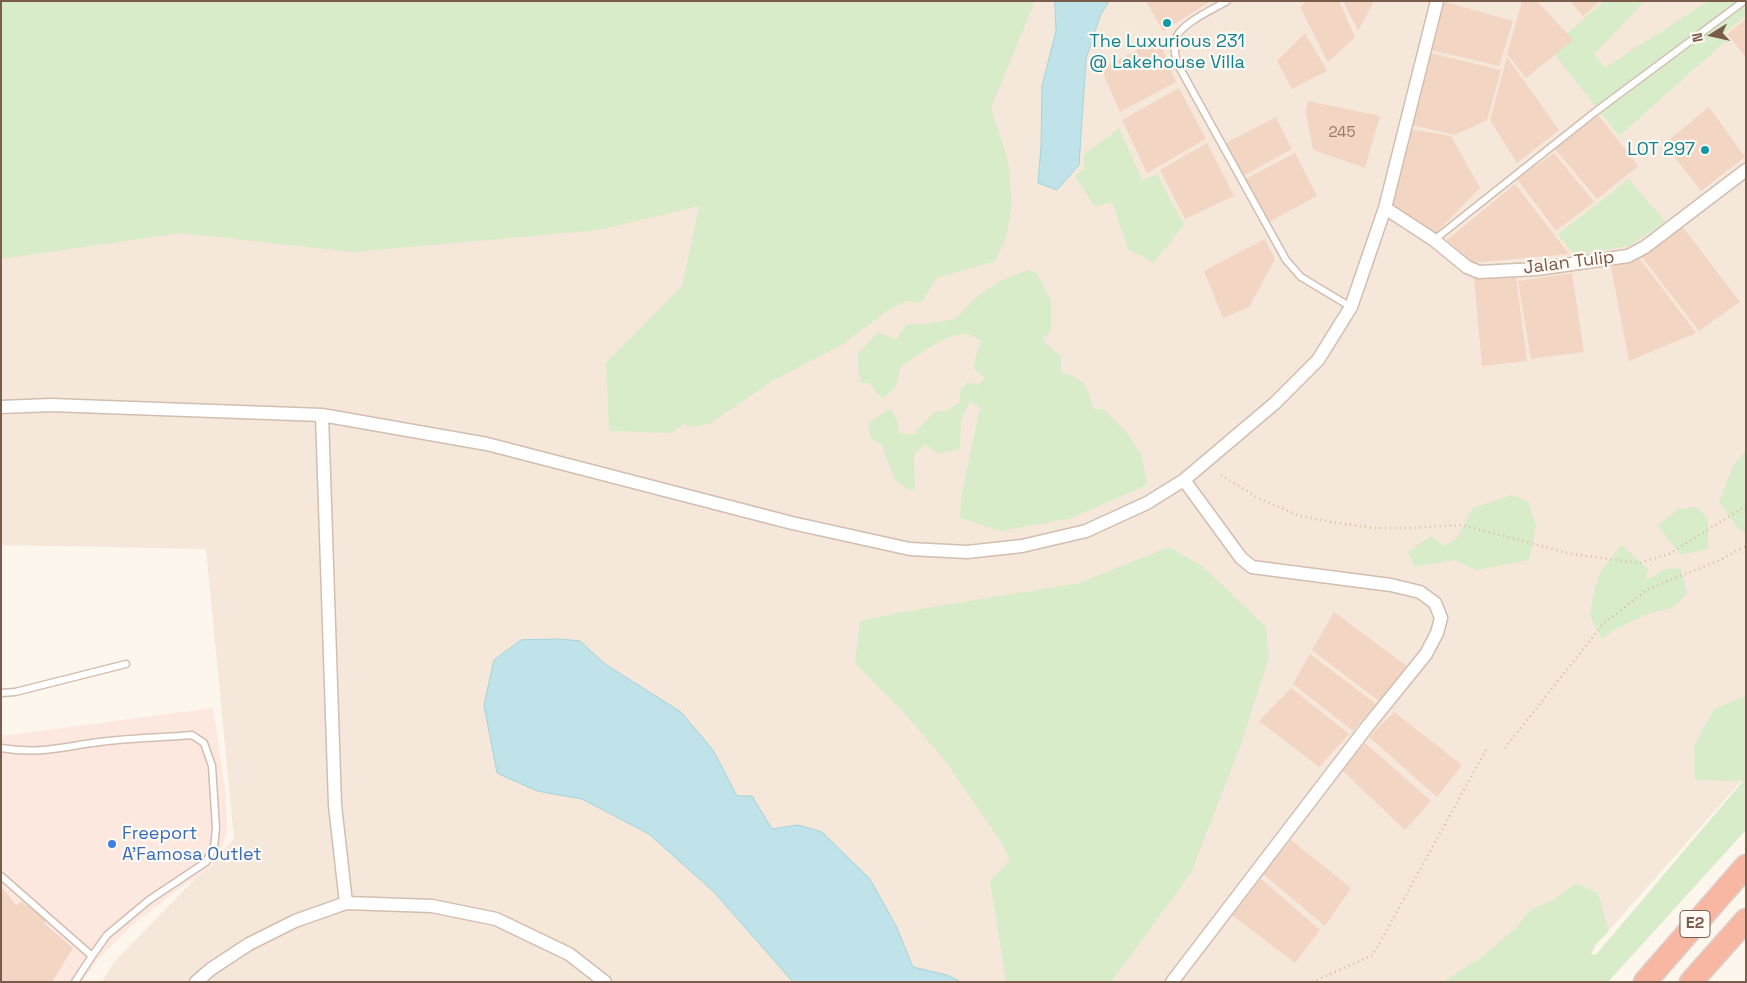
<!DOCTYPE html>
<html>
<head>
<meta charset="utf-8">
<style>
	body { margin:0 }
	#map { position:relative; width:1747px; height:983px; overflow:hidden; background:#fdf6ec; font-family:"Space Grotesk",sans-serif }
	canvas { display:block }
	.frame { position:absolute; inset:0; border:2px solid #7a5c4d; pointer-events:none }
	.north { position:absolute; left:1687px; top:10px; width:50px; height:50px; -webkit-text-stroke:4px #fffaf3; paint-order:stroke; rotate:260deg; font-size:14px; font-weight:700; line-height:20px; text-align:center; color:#7a5c4d }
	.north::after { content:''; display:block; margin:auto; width:18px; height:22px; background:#7a5c4d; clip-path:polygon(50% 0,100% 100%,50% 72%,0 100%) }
</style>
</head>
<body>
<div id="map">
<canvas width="1747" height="983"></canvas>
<div class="frame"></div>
<div class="north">N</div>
</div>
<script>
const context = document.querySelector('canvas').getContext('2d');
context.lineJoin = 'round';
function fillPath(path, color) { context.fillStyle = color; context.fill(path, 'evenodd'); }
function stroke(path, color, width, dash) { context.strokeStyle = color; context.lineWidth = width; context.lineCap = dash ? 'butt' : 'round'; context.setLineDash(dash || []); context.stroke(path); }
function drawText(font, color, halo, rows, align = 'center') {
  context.font = font + ' "Space Grotesk",sans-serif'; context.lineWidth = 4.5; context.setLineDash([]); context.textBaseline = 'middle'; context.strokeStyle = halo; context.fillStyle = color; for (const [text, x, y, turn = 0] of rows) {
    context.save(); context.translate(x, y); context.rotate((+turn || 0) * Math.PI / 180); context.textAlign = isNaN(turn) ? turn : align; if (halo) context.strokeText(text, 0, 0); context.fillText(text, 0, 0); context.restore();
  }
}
fillPath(new Path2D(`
	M 1,1 L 1746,1 L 1746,776 L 1563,982 L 102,982 L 113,963 L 234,839 L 206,549 L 1,545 Z`), '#f5e8da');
fillPath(new Path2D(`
	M 213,708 L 226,795 L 227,832 L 219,855 L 211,869 L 181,887 L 130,927 L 97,961 L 82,982 L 1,982 L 1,736 Z`), '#fde8e0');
fillPath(new Path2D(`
	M 1,1 L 1035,1 L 991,108 L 1008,160 L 1012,205 L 1006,238 L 995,261 L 937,278 L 921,303 L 906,301 L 887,311 L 843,344 L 772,381 L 709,424 L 687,427 L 685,423 L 671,433 L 609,431 L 606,363 L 682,286 L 699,206 L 599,230 L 353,252 L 180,233 L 1,259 Z
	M 1604,1 L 1645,1 L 1594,54 L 1605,68 L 1708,1 L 1746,1 L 1746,16 L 1723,34 L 1727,40 L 1619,136 L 1550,49 Z
	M 1119,128 L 1142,180 L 1157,174 L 1184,225 L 1153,263 L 1128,249 L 1112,202 L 1095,207 L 1075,176 L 1084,168 L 1084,155 Z
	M 1629,179 L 1665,222 L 1629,246 L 1574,255 L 1558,234 Z
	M 1028,270 L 1036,272 L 1051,301 L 1051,329 L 1042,340 L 1061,356 L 1061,373 C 1087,378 1086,387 1095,410 L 1103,409 L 1128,434 L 1142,456 L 1147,485 L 1069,519 L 1000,531 L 960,518 L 961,498 L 980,407 L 970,401 L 961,421 L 960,449 L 938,454 L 925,444 L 914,455 L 915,489 L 908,490 L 894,478 L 882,445 L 871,439 L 868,423 L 890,409 L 898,422 L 899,433 L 913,435 L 935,411 L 945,411 L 959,403 L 961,389 L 968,382 L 978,385 L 985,378 L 974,369 L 975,360 L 981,341 C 977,339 972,335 967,334 C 946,333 917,356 900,367 L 896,387 L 883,399 L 874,390 L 870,383 L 861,383 L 858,368 L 858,354 L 878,332 L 896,340 L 907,324 L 925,324 L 955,319 L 976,298 L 997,282 Z
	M 1746,450 L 1746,534 L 1737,527 L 1719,502 L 1733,466 Z
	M 1512,495 L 1528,501 L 1536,526 L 1529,560 L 1476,570 L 1454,560 L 1415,567 L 1408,552 L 1431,536 L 1444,546 L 1456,539 L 1473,508 Z
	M 1697,507 L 1708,519 L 1708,549 L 1681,555 L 1658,526 L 1678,509 Z
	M 1621,545 L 1648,569 L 1646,580 L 1666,569 L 1681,568 L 1687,594 L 1672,608 L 1650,613 L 1616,629 L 1602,639 L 1590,616 L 1594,589 L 1601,571 Z
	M 1169,547 L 1202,566 L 1266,627 L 1269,658 L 1240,747 L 1191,873 L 1111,982 L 1006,982 L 990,881 L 1010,860 L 1000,840 L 942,757 L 904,713 L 855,663 L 860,621 L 902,612 L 1079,583 Z
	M 1746,696 L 1746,830 L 1608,982 L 1443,982 L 1487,953 L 1517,927 L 1529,911 L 1556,898 L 1576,883 L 1598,893 L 1609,931 L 1596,944 L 1591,954 L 1595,955 L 1599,951 L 1743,781 L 1695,780 L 1694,746 L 1714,709 Z`), '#d8ecc9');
const water = new Path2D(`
	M 1055,1 L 1109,1 L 1100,16 L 1086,59 L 1079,165 L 1057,190 L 1038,183 L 1041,147 L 1042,86 L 1056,31 Z
	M 560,639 L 580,641 L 605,664 L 681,712 L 713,750 L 737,796 L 752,796 L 772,829 L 798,825 L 822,832 L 870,879 L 896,926 L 913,967 L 947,975 L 961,982 L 793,982 L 714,892 L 649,834 L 582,799 L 537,791 L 497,773 L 484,705 L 494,660 L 521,640 Z`);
fillPath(water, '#bfe3e8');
stroke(water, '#a5d3da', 1);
fillPath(new Path2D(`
	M 1146,1 L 1211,1 L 1163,31 Z
	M 1307,1 L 1339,1 L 1355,37 L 1328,62 L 1300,7 Z
	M 1343,1 L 1374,1 L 1358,31 Z
	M 1442,1 L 1513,21 L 1499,66 L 1431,50 Z
	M 1522,1 L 1537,1 L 1573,40 L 1526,78 L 1507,54 Z
	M 1570,1 L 1600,1 L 1583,16 Z
	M 1746,19 L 1746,57 L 1727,34 Z
	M 1305,33 L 1327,71 L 1292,89 L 1277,61 Z
	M 1158,39 L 1176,82 L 1120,112 L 1101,69 Z
	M 1430,53 L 1501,70 L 1487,120 L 1455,135 L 1411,125 Z
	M 1507,57 L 1559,130 L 1517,163 L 1490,120 Z
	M 1179,88 L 1206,139 L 1147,173 L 1122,120 Z
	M 1308,101 L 1380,116 L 1365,168 L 1313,150 L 1306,113 Z
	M 1709,107 L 1745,157 L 1701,191 L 1664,144 Z
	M 1598,115 L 1638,166 L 1597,199 L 1555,149 Z
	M 1276,117 L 1292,149 L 1243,176 L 1226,143 Z
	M 1410,129 L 1451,136 L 1480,188 L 1434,235 L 1391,205 Z
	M 1207,143 L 1234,196 L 1185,219 L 1160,170 Z
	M 1295,153 L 1317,196 L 1269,222 L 1245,179 Z
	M 1554,153 L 1594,202 L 1556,231 L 1517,179 Z
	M 1515,184 L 1569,254 L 1473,263 L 1447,240 Z
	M 1682,226 L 1740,302 L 1699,331 L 1642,257 Z
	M 1265,239 L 1275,259 L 1249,307 L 1223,318 L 1204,271 Z
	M 1640,259 L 1696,333 L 1629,361 L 1611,267 Z
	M 1572,273 L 1584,352 L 1531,359 L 1518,281 Z
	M 1474,278 L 1516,278 L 1527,361 L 1482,366 Z
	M 1334,612 L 1408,667 L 1380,702 L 1312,650 Z
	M 1310,654 L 1376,704 L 1353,731 L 1293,684 Z
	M 1291,688 L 1349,734 L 1319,767 L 1259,721 Z
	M 1394,712 L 1462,765 L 1437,797 L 1369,737 Z
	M 1365,743 L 1431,801 L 1405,830 L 1342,770 Z
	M 1291,840 L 1351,888 L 1325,926 L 1263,874 Z
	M 1261,879 L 1320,930 L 1295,963 L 1232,915 Z
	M 1,886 L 16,905 L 22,902 L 46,919 L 44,923 L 73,948 L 52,982 L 1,982 Z`), '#f3d5c3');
const service = new Path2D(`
	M 1227,1 C 1214,9 1184,22 1177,36 C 1173,45 1175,54 1177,63 L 1286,260 L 1301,277 L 1351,307
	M 1434,240 L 1595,112 L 1744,1
	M 1,693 L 15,692 L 126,664
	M 1,748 C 37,754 58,748 92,743 C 125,738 159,738 192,735 L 204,743 L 212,766 L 216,828 L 214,847 L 206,862 L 149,900 L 107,935 L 92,956
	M 1,876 L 92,956 L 75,982`);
const minor = new Path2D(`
	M 1385,208 L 1434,240 L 1467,267 L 1479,272 L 1537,269 L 1628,256 L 1645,247 L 1746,170
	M 1,407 L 51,405 L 322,415 L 487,444 L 792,523 L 910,549 L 967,552 L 1022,546 L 1086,531 L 1147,503 L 1184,480 L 1275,403 L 1318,360 L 1351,307 L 1385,208 L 1437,1
	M 322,415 L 335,805 L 346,903
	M 196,982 L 211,969 L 249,944 L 295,921 L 346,903 L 432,906 L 496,919 L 569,954 L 605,982
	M 1172,982 L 1367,727 L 1426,654 L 1437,633 L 1441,618 L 1435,603 L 1420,592 L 1391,585 L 1252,567 L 1241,558 L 1184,480`);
const motorway = new Path2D(`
	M 1645,982 L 1746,866
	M 1691,982 L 1746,920`);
stroke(service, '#d1beb0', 9);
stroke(minor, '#d1beb0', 15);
stroke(motorway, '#dad1cd', 25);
stroke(new Path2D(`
	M 1221,475 L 1260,499 L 1300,516 L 1331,522 L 1373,528 L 1409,528 L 1462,525 L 1572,554 L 1639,563 L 1669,554 L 1746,506
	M 1505,748 L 1603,624 L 1648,589 L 1720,560 L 1746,546
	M 1312,982 L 1373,955 L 1488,746`), '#d9b8a5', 2.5, [1, 4]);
stroke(service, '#fff', 6);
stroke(minor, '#fff', 12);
stroke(motorway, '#f7b7a3', 22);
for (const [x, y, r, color] of [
	[1167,23,5,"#0f9aa8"],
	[1705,150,5,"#0f9aa8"],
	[112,844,5,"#3f7fe0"]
]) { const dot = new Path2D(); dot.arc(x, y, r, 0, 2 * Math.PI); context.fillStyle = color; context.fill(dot); stroke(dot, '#fffaf3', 2); }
drawText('15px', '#987a6a', null, [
	["245",1342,133]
]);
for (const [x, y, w] of [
	[1695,924,30]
]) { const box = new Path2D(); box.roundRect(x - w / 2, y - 13.5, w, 27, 4); context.fillStyle = '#fffaf3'; context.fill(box); stroke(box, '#7a5c4d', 1); }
drawText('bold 16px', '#7a5c4d', null, [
	["E2",1695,924]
]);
drawText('18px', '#0d838f', '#fffaf3', [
	["The Luxurious 231",1167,42],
	["@ Lakehouse Villa",1167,63],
	["LOT 297",1695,150,"right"]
]);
drawText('18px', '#7a5c4d', '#fffaf3', [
	["Jalan Tulip",1569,263,-7]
]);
drawText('18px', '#366cbe', '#fffaf3', [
	["Freeport",122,834],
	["A'Famosa Outlet",122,855]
], 'left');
</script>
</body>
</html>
